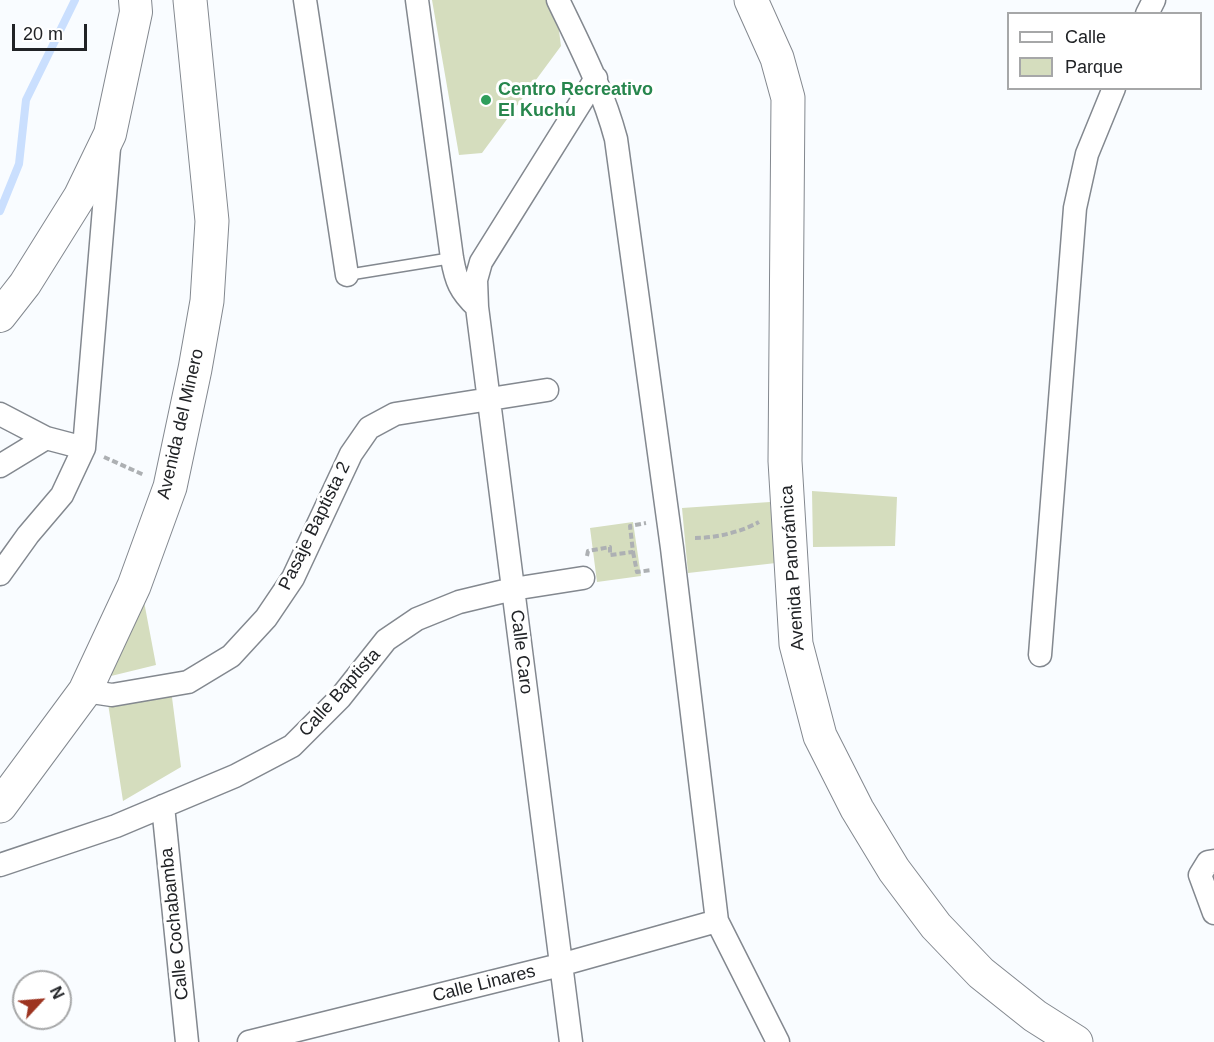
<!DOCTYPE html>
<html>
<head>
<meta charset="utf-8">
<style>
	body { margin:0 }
	#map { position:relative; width:1214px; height:1042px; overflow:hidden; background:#f9fcff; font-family:Helvetica,sans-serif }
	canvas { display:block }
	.legend { position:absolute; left:1007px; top:12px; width:195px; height:78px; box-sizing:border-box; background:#fff; border:2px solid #a6a7a8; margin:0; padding:8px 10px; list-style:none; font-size:18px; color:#212326 }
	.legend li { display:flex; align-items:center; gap:12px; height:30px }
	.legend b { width:30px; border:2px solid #a6a7a8 }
	.north { position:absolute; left:12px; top:970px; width:60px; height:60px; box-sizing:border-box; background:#fff; border:2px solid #a6a7a8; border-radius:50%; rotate:64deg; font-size:16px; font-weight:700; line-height:24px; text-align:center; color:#212326 }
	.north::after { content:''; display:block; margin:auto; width:21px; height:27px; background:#9d3420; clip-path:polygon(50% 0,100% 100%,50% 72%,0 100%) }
	.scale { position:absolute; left:12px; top:24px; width:75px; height:27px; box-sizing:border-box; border:3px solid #212326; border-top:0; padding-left:8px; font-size:18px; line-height:21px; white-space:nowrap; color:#212326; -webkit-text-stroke:4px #fff; paint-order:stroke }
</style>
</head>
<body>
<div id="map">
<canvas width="1214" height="1042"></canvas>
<ul class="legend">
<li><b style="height:8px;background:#fff"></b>Calle</li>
<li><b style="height:16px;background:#d5ddbe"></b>Parque</li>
</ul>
<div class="north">N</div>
<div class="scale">20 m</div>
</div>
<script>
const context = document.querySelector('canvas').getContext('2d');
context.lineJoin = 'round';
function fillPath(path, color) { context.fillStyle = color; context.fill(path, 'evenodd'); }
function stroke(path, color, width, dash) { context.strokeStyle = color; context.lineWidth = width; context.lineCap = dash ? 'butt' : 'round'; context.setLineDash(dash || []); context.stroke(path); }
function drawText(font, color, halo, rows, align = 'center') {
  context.font = font + ' Helvetica,sans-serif'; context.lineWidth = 6; context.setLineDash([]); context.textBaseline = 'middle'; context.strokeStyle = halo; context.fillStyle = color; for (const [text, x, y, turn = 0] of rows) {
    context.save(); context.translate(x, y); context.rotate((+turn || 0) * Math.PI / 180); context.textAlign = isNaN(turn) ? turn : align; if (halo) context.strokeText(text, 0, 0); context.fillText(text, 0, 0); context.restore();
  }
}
fillPath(new Path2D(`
	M 432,0 L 555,0 L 561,46 L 482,153 L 459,155 Z
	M 812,491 L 897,497 L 895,546 L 813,547 Z
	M 770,502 L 776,563 L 688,573 L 682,508 Z
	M 633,522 L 641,576 L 597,582 L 590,528 Z
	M 142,591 L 156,665 L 111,676 Z
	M 170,682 L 181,767 L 123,801 L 107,697 Z`), '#d5ddbe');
stroke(new Path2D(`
	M 0,211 L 19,164 L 26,100 L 75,0`), '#cadffe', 8);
const lane = new Path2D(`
	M 347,275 L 452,258`);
const street = new Path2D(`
	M 305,0 L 347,275
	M 417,0 L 452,258 C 456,281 460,291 477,307
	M 558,0 C 580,46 603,90 616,139 L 672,548 L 717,921 L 778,1042
	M 1147,14 L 1154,0
	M 0,414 L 46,438 L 84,448
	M 0,466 L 46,438
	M 0,574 L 28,535 L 62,495 L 84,448 L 109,148
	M 1040,655 L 1075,208 L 1087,154 L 1114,88
	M 85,691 L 112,695 L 188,682 L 231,656 L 266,618 L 293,578 L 351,454 L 369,428 L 395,414 L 547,390
	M 163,806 L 187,1042
	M 1214,861 L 1208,862 L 1200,875 L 1214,913
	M 0,865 L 116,826 L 235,776 L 292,746 L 340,698 L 386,640 L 417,619 L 459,602 L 513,589 L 583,578
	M 249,1042 L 560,965 L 717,921
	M 571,1042 L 477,307 L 476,280 L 481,262 L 596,78`);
const secondary = new Path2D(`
	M 0,316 L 25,284 L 80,196 L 110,134 L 136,12 L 135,0`);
const primary = new Path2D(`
	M 751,0 L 777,58 L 788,98 L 785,461 L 796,644 L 820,736 L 857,809 L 894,870 L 936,926 L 981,973 L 1035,1016 L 1076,1042
	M 0,806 L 85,691 L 134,586 L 170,487 L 195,369 L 207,301 L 212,221 L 190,0`);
stroke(lane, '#83888f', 13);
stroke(street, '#83888f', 25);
stroke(secondary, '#83888f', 34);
stroke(primary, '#83888f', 35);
stroke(new Path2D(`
	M 104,457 L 144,475
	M 695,538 C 716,538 741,532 759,522
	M 633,552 L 637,572 L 652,570
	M 587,556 L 588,551 L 610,547 L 610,555 L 633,552 L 630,526 L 646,523`), '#adb0b3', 4, [6, 3]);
stroke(lane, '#fff', 10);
stroke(street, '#fff', 22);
stroke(secondary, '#fff', 32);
stroke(primary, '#fff', 33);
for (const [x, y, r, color] of [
	[486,100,6,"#2e9e5b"]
]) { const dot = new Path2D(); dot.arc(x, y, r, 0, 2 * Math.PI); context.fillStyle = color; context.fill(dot); stroke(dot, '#fff', 2); }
drawText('bold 18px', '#27864d', '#fff', [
	["Centro Recreativo",498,90],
	["El Kuchu",498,111]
], 'left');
drawText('18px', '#212326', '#fff', [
	["Avenida del Minero",181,424,-77],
	["Pasaje Baptista 2",315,526,-64],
	["Avenida Panorámica",793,568,-94],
	["Calle Caro",521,652,83],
	["Calle Baptista",340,693,-48],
	["Calle Cochabamba",175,924,-96],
	["Calle Linares",484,984,-14]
]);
</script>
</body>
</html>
